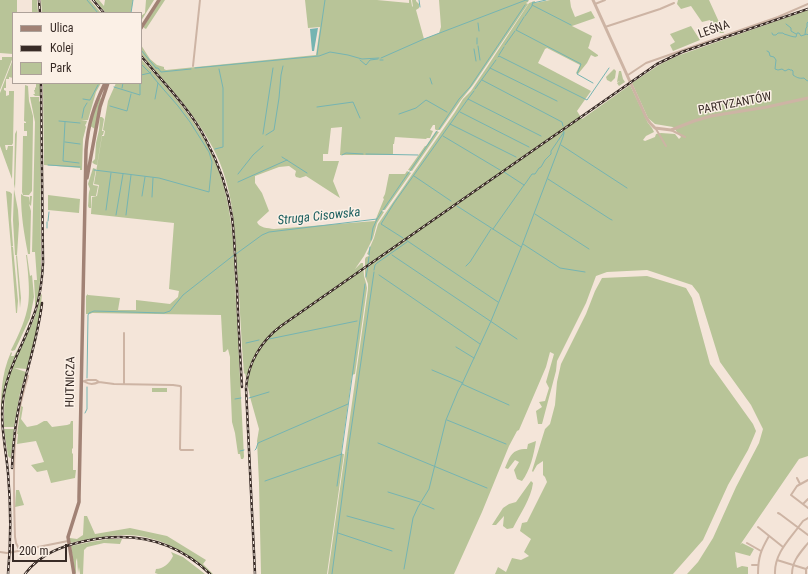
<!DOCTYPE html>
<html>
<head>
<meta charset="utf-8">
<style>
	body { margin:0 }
	#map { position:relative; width:808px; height:574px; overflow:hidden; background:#f4e5d9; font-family:"Roboto Condensed",sans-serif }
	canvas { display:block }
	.legend { position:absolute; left:12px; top:12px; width:130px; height:72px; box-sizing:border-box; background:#fbf0e6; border:1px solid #ada199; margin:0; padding:5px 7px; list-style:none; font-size:12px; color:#382b26 }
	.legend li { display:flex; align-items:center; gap:8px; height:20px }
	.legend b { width:20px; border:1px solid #ada199 }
	.scale { position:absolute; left:12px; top:544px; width:55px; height:18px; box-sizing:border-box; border:2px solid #382b26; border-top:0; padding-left:5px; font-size:12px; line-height:14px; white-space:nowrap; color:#382b26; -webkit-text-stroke:3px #fbf0e6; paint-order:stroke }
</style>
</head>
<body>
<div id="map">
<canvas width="808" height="574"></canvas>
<ul class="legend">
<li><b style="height:5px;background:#a18275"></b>Ulica</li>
<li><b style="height:5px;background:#382b26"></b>Kolej</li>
<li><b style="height:11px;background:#b8c498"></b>Park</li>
</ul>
<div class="scale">200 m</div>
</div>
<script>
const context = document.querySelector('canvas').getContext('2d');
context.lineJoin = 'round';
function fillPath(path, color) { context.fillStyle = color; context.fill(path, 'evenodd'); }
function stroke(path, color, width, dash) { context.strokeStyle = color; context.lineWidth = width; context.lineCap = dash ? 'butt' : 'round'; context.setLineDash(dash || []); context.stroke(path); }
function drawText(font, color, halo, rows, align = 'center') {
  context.font = font + ' "Roboto Condensed",sans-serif'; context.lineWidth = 3; context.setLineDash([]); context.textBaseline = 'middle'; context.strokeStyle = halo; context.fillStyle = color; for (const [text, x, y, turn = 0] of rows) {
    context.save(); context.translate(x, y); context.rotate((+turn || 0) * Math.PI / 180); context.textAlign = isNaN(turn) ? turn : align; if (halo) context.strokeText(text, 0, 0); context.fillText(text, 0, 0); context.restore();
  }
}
fillPath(new Path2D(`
	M 0,0 L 17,0 L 17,13 L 13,13 L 13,54 L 0,53 Z
	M 32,0 L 37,0 L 38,13 L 32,13 Z
	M 41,0 L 90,0 L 101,13 L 42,13 Z
	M 95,0 L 99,0 L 104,6 L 105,0 L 133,0 L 131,13 L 106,13 Z
	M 146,0 L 154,0 L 141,21 L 141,16 L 145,13 Z
	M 160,0 L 165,0 L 146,29 L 144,28 L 144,26 Z
	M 305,0 L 377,0 L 409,3 L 409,0 L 411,0 L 412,6 L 413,7 L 412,0 L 416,0 L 416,1 L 419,4 L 419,8 L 416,10 L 424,39 L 439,33 L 441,27 L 439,0 L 529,0 L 528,2 L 526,3 L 528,4 L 473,85 L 461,100 L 440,130 L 436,130 L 435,129 L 435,125 L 433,125 L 430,130 L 433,131 L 430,138 L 427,138 L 426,139 L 395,137 L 394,144 L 393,144 L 393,155 L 340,155 L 342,127 L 331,128 L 328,154 L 323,154 L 323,161 L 339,161 L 333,181 L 340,198 L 306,176 L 300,178 L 296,177 L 295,175 L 296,171 L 289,166 L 279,167 L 255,176 L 255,183 L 262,193 L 269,211 L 257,222 C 259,228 268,228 274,229 L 375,221 L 384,199 L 383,198 L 385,194 L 389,174 L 405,174 L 407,171 L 411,173 L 385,210 L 382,210 L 382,211 L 384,212 L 377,223 L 373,238 L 364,256 L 355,269 L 361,263 L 363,263 L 364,276 L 366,283 L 367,288 L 355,374 L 352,375 L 341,454 L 344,454 L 327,574 L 261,574 L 259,483 L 257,441 L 259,429 L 250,397 L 245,373 L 244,374 C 241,339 240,304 237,268 C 235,226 233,186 213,148 C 194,112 167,84 141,54 L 141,45 L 150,59 L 157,65 L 164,67 L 164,69 L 166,70 L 316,55 L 320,27 L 308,28 Z
	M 550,0 L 570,0 L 571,7 L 575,17 L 591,11 L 595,18 L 572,26 L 592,36 L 590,42 L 589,46 L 588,48 L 598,55 L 598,56 L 595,57 L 591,55 L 587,63 L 578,74 L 576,73 L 580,65 L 547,48 L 545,49 L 538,63 L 591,91 L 577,111 L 582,119 L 630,85 L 648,123 L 652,128 L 654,132 L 646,136 L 643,140 L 645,141 L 655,137 L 656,134 L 661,133 L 675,134 L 679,139 L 681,137 L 673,127 L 655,124 L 648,118 L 632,83 L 659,65 L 677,56 L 808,10 L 808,456 L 799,459 L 740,545 L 742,543 L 754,549 L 750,556 L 735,552 L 737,568 L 742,566 L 748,567 L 748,574 L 687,574 L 698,562 L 713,538 L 736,487 L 759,443 L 763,429 L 751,405 L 720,362 L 699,294 L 692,285 L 647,270 L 607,272 L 596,276 L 586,303 L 557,361 L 556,371 L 542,424 L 538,424 L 536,411 L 542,407 L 539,402 L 545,401 L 549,388 L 546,382 L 554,354 L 550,352 L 546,367 L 519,430 L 517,431 L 509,446 L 482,512 L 454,574 L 328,574 L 368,289 L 368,284 L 365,276 L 365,259 L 366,257 L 369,256 L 369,255 L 367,254 L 374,238 L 378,224 L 455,112 L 463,99 L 471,91 L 487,67 L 529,3 L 535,1 L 535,3 Z
	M 678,0 L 709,0 L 724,33 L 718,33 L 710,20 L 702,22 L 691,6 L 681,9 L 677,4 Z
	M 691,26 L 700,40 L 673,51 L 670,45 L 675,42 L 670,34 Z
	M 2,57 L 13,57 L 0,90 L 0,60 L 2,60 Z
	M 13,59 L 13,78 L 9,77 L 9,79 L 6,79 L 6,88 L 4,88 L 4,90 L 6,91 L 6,96 L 9,95 L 9,91 L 14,91 L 13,143 L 12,145 L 5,145 L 6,150 L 7,150 L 8,146 L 13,146 L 12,179 L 0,146 L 0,93 Z
	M 141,59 C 158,78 178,99 192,120 C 219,159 229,195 233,241 L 244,457 L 243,459 L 241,459 L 240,454 L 238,454 L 235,433 L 232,422 L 230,374 L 230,357 L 228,349 L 225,352 L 223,352 L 221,315 L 92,313 L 90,314 L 86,314 L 86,296 L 88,294 L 88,295 L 120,298 L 118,310 L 136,310 L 136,300 L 170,304 L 178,297 L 179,291 L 169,289 L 174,223 L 91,214 L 92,197 L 97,196 L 99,185 L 94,184 L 102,136 L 104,136 L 105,131 L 103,130 L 108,101 L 116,83 L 141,83 Z
	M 614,69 L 616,71 L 615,78 L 611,82 L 607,80 L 606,77 Z
	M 619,71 L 621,71 L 623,79 L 625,82 L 619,86 L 617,83 L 620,81 L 617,82 Z
	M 36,83 L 40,83 L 40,96 L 35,96 L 33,94 L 35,94 L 34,90 L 35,90 L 35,88 L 36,87 Z
	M 43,83 L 101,83 L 96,92 L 88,120 L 81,121 L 87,121 L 86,124 L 85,125 L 86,127 L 83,139 L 82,170 L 80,170 L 80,168 L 44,165 Z
	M 25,85 L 28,86 L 29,101 L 33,116 L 33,122 L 32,191 L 29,195 L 23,195 L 22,192 L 23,136 L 27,136 L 27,131 L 24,131 L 24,123 L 26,123 L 26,122 L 24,121 Z
	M 30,97 L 39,97 L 39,101 L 40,102 L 41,270 L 39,291 L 36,305 L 35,305 L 35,298 L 34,280 L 37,280 L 35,252 L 32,252 L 35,122 Z
	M 100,98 L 101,99 L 95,129 L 90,126 L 93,115 Z
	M 100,117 L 102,117 L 104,119 L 102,131 L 104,131 L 103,135 L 102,135 L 97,165 L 94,164 L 92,162 L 95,159 L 96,143 L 99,130 Z
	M 17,130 L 15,189 L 14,184 L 15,134 Z
	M 436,131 L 439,132 L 412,171 L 408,170 L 425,146 L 426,146 Z
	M 93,168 L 96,169 L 93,185 L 98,186 L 96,196 L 91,196 L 91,208 L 89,208 L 88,206 C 89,200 88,193 90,189 L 88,184 Z
	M 14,189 L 18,210 L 19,224 L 17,255 L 15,255 L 13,220 Z
	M 6,191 L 10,192 L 12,194 L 11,220 L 13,246 L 11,247 Z
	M 21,194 L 24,196 L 29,197 L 29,203 L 30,196 L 32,196 L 31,206 L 29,204 L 31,211 L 30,254 L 28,254 C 24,233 21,216 21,194 Z
	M 48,195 L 80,199 L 79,213 L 48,210 Z
	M 11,247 L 13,247 L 18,301 L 17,313 L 16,313 Z
	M 17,255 L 21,298 L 20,308 L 16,256 Z
	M 26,255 L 27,255 L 30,276 L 32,275 L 34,297 L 30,318 L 15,350 L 12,351 L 11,350 C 17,338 24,324 27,310 C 31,297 28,270 26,255 Z
	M 647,276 L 686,288 L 692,298 L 710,364 L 753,424 L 756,431 L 754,436 L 748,450 L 728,485 L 703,540 L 673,574 L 495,574 L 498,567 L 506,572 L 512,558 L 521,560 L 529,556 L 524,552 L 531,539 L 520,531 L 522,523 L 527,522 L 547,482 L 545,477 L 543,475 L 543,461 L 537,465 L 533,472 L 532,471 L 545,429 L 550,424 L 555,405 L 557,382 L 561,364 L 586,314 L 595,291 L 602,278 Z
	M 42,294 C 40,320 34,345 27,369 L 14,368 L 26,372 L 20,393 L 14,427 L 4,427 C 4,411 4,393 8,378 C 14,359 24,342 32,324 C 36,315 38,304 41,295 Z
	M 20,345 L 5,385 L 2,408 L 2,422 C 0,399 1,374 11,352 L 12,353 L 11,356 L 14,356 Z
	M 152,388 L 167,388 L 167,392 L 152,392 Z
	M 21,406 L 23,407 L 21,419 L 27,427 L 37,425 L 44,421 L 47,421 L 52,427 L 67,425 L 70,424 L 71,421 L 73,421 L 73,448 L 72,449 L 72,453 L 73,454 L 73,470 L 76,470 L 75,478 L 51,483 L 47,470 L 37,472 L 31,465 L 44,462 L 36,441 L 17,444 L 18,434 L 17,434 Z
	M 4,429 L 14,429 L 11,458 L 10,458 L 8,456 Z
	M 536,441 C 534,454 530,471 522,481 L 517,479 L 514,470 L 519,462 L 515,460 L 508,469 L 505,468 C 510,457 511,449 527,449 L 528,444 Z
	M 531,481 L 533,483 C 531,499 520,514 513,528 L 507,529 L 503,526 L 504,516 L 496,525 L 492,525 L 503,508 L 509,504 L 516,502 Z
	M 16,490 L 19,490 L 24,505 L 15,507 Z
	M 84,516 L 87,516 L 95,534 L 130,528 L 167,536 L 206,560 L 203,564 L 213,574 L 211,574 C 189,553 158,535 126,535 C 107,535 88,539 70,543 L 70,538 L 77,539 L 83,535 Z
	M 109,539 L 122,539 L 120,544 L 104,543 L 87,547 L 84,550 L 83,574 L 80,574 L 79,567 L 78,573 L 77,558 L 76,561 L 76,573 L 75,573 L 71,546 L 90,542 Z
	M 171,552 L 183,557 L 205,574 L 158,574 L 155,573 L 156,569 C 163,569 170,563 173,556 Z`), '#b8c498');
fillPath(new Path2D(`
	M 318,28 L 314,51 L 312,51 L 310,29 Z`), '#75b4b2');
stroke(new Path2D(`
	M 87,0 L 98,13
	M 419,0 L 420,7
	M 527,1 L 527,0
	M 533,3 L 546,0
	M 532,5 L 571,25
	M 131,13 L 133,0
	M 525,16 L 532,6 L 533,2
	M 524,17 L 516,30 L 581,64 L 577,74 L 593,83
	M 478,23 L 479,31
	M 786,24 L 791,28 L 791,31 L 796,34
	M 772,33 L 773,35 L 776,35 L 778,33 L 783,33 L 784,34 C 788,35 792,37 796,37 L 797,33 L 799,33 L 801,36 L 807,34 L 808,35
	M 805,34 L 806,28 L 807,27 L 807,23 L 808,22
	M 477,38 L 477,44
	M 505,45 L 515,31
	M 478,46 L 480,60
	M 474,49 L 476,61
	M 141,50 L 156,68
	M 767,51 L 769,52 L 770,56 L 774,57 L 776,60 L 775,69 L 778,70 L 782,69 L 785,71 L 789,69 L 790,70 L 792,70 L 793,71 L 793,75 C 796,77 799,79 804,78 L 806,80 L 808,81
	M 317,55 L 325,0
	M 499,55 L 504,47
	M 498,57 L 499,56 L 587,100 L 609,68
	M 381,58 L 424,39 L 526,0
	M 360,60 L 366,65 L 370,60 L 378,59
	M 380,60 L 383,60
	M 141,64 L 150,73 L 151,72
	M 156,68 L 158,68 L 161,72 L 191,69
	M 195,68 L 319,56 L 330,52 L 348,55 L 362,59 L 379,58
	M 490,68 L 557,101
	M 141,75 L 150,73 L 158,83 L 155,99
	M 430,78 L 432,84
	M 482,80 L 562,122 L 563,126
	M 114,87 L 140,95 L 140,83
	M 122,88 L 123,83
	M 475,89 L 496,60
	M 474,91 L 468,99 L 541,136
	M 83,99 L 89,100 L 90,100 L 98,85
	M 110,106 L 127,111 L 131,94
	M 317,107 L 353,102 L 360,118
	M 460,112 L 529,147
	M 399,114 L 416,108 L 426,100 L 447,112
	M 82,118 L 84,108 L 87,103
	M 59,121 L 80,123
	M 65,122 L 63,161 L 79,163
	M 450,124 L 516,157
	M 439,129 L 459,99 L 470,87 L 525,5
	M 263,134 L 273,68
	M 266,135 L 274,130 L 279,98 L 281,75 L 283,66
	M 443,136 L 500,170
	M 65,142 L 80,144
	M 561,145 L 627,188
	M 215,149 L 223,147 L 223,88 L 219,69
	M 366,154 L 418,155
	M 342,155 L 346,153 L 363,154
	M 282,157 L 307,173
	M 48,165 L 80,167
	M 94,170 L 159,178 L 209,192 L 212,162 L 209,152 L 190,122 L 178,106 L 158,83
	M 410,171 L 437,131
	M 504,172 L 524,185
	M 238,174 L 253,155 L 263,146
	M 414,176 L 451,201
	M 548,179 L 610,219 L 612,220
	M 238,182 L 287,160
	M 142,196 L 145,177
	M 152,197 L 153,178
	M 457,206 L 521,247
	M 106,210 L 111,173
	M 383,210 L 409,172
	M 535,214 L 589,249
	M 116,215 L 123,174
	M 126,215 L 131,175
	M 48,221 L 49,212
	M 47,228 L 47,222
	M 493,229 L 524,185 L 525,184 L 532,174 L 535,174 L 539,168 L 541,167 L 545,160 L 551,154 L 551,151 L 564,132
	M 403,238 L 381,224 L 394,203 L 468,99
	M 371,240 L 373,228 L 377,219
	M 406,240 L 498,302
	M 523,244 L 560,268 L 585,272
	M 236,254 L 262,235 L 269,232 L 377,219 L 382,211
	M 369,255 L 370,247
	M 392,255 L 517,339
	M 368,264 L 369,257
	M 466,266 L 470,262 L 491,229
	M 374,270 L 375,265 L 377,263 L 407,242
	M 379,275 L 480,344
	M 366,277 L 368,266
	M 269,339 L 357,321
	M 246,343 L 259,340
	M 456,347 L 474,358
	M 432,370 L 463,383
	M 87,378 L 88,315 L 89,313 L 94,311 L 164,313 L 170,311 L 183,295 L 234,255
	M 462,384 L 509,405
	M 249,398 L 269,392
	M 235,399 L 241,398
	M 85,413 L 87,409 L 87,387
	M 447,420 L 506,444
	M 378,443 L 487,488
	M 255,450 L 256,449 L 258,443 L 348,404
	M 240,451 L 244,450
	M 348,451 L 374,272
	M 265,481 L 342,454
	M 337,486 L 365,284
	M 388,492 L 420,502
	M 422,504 L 434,509
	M 347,516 L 394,529
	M 338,533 L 392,551
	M 404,569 L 413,518 L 418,507 L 429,489 L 446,420 L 458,391 L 462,384 L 491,321 L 521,248 L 563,137 L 564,133 L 563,131
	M 332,574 L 348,452`), '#75b4b2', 1);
stroke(new Path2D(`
	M 595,4 L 605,0
	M 605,27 L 660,9 L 674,3
	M 193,66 L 200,0
	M 628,75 L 646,63 L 778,17 L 808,4
	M 656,129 L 666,146
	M 671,130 L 685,137
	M 81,382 L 88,380 L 96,380 L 99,382 L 114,384 L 173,385 L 180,386 L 181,387 L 180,449 L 181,450 L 193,450
	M 85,382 C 90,385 95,384 99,382
	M 124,384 L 124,333
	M 797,478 L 800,484
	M 808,480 L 797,486 L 791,495 L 808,508
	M 803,504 L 808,499
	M 778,513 L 780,514 L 808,535
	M 758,527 L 783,547
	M 747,543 L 761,551
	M 20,551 L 16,543 L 15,537 C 14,505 13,473 15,442 C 16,420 22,396 28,376
	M 0,552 L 7,553 L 13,552 L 68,541
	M 777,560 L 806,569
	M 752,565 L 758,565
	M 758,574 C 758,557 761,550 769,536
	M 775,574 C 774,554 789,540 800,525 L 803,521 L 808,518
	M 792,574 C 792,561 800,553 808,543
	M 806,574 L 806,569 L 808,567`), '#cdb4a4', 2);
stroke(new Path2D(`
	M 593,0 L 646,117 L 650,123 L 655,128 L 671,130 L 694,121 L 711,116 L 767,107 L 808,98`), '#cdb4a4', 3);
stroke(new Path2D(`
	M 141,28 L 159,0
	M 87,178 L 100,107 L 108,83
	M 74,574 L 68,537 L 79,502 L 79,497 L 86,150 C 88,124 94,106 105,83`), '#a18275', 3.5);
const rail = new Path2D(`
	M 39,0 L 40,13
	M 93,0 L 104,13
	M 141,56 C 164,83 190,109 206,140 C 219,164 228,190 232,217 C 235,240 235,263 237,287 C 238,320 240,353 242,387
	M 12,468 C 13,445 15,423 20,401 C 27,368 38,337 42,303
	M 8,574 C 11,541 11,507 8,473 C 6,449 0,425 3,400 C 7,369 23,346 33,317 C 40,300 42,282 43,263 L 41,83
	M 25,574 C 40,554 62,546 85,541 C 132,531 175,540 210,574
	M 255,574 L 246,388 C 248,363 261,341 281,326 L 657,64 L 682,52 L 808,9`);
stroke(rail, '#382b26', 2.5);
stroke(rail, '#fbf0e6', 1, [3]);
drawText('12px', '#382b26', '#fbf0e6', [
	["LEŚNA",714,30,-19],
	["PARTYZANTÓW",735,104,-11],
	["HUTNICZA",71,382,-89]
]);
drawText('italic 13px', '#185d5d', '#fbf0e6', [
	["Struga Cisowska",319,217,-6]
]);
</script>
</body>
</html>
